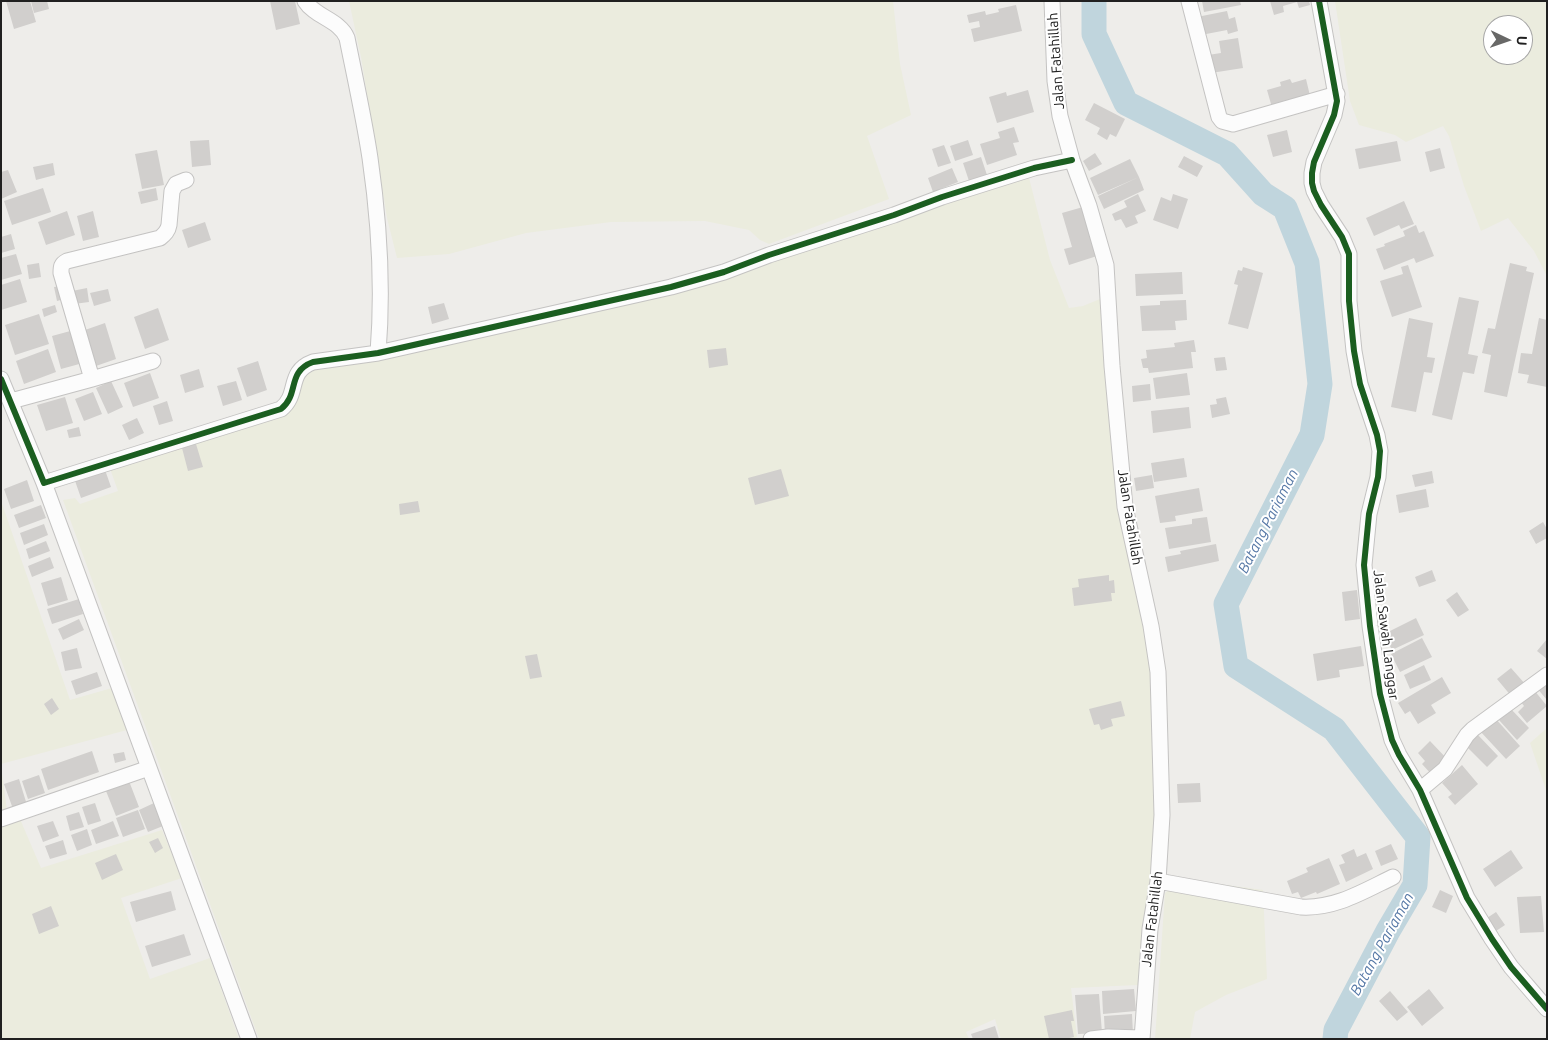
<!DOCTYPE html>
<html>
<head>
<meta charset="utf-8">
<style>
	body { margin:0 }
	#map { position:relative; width:1548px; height:1040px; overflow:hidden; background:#eeedea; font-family:Ubuntu,sans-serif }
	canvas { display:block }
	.frame { position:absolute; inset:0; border:2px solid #202020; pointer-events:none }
	.north { position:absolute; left:1483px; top:15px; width:50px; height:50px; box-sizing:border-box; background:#fff; border:1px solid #a6a6a6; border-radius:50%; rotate:93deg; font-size:14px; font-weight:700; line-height:20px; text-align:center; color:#202020 }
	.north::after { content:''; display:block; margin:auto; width:18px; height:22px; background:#686867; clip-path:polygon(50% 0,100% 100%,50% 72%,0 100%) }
</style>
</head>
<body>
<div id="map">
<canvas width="1548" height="1040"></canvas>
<div class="frame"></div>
<div class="north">U</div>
</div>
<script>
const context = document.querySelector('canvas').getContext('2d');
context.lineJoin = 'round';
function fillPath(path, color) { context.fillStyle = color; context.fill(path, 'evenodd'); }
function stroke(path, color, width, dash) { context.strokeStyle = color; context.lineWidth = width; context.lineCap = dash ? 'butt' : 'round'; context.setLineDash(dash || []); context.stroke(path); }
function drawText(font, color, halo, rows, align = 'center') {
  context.font = font + ' Ubuntu,sans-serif'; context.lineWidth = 4; context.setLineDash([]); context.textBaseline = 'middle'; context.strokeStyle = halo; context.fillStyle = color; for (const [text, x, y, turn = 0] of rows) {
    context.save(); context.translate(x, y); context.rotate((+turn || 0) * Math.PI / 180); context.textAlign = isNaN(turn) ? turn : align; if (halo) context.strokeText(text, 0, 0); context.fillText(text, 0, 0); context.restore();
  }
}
fillPath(new Path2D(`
	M 349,1 L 893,1 L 900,64 L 911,115 L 867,136 L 889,199 L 769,244 L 760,240 L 749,230 L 705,221 L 611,222 L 526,233 L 449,254 L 397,258 L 387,218 L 361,57 Z
	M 1335,1 L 1547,1 L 1547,276 L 1534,251 L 1508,218 L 1481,231 L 1464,186 L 1449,136 L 1443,126 L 1406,142 L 1395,135 L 1359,125 L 1350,101 ZM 1493,25 L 1523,25 L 1523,55 L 1493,55 Z
	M 1027,170 L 1050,260 L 1069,308 L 1083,306 L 1100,299 L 1108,379 L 1150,642 L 1155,754 L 1154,868 L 1144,919 L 1138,985 L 1071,988 L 1077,1037 L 1072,1039 L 1001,1039 L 995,1019 L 966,1032 L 969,1039 L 259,1039 L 63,500 L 75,498 L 80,504 L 118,491 L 108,463 L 271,412 L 306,367 L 692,284 Z
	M 1,501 L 70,700 L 112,688 L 127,730 L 1,764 Z
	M 1547,728 L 1547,793 L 1530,743 Z
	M 1,765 L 7,811 L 17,812 L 41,868 L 162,830 L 182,878 L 121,898 L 150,979 L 210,958 L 239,1039 L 1,1039 Z
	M 1183,879 L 1263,890 L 1267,979 L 1226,995 L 1195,1012 L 1190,1039 L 1155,1039 L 1165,893 Z`), '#ebecde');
stroke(new Path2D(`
	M 1094,1 L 1094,34 L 1126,103 L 1227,154 L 1263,194 L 1285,208 L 1307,263 L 1320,384 L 1312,435 L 1226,604 L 1236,666 L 1334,729 L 1418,837 L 1415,885 L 1388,931 L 1336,1030 L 1335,1039`), '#c0d5dd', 25);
fillPath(new Path2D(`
	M 6,1 L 30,1 L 36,22 L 14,29 Z
	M 31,1 L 47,1 L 49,9 L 34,13 Z
	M 270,1 L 295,1 L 300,24 L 276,30 Z
	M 1202,1 L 1240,1 L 1241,5 L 1204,12 Z
	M 1270,1 L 1309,1 L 1310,5 L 1299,8 L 1297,2 L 1283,6 L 1284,12 L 1274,15 Z
	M 1016,5 L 1022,31 L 974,42 L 971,29 L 980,27 L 979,21 L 969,23 L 967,15 L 985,11 L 986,15 L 999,12 L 998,9 Z
	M 1227,11 L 1229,19 L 1235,17 L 1238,31 L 1228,34 L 1227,30 L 1201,35 L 1197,17 Z
	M 1238,38 L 1243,68 L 1211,73 L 1208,55 L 1221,53 L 1219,41 Z
	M 1290,79 L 1292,83 L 1306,79 L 1311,100 L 1273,111 L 1267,90 L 1281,86 L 1280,82 Z
	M 1028,90 L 1034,112 L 997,123 L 989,97 L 1006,92 L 1007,96 Z
	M 1094,103 L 1125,119 L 1116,137 L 1110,134 L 1107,140 L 1097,134 L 1100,128 L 1085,120 Z
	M 1014,127 L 1019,142 L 1013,143 L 1017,155 L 987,165 L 980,144 L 1000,138 L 998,132 Z
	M 1287,130 L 1292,152 L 1273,157 L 1267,135 Z
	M 209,140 L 211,165 L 192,167 L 190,141 Z
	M 968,140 L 973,155 L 955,161 L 950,146 Z
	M 1397,141 L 1401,161 L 1359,169 L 1355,149 Z
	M 944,145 L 951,163 L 938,167 L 932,149 Z
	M 1440,148 L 1445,168 L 1430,172 L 1425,152 Z
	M 157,150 L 164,185 L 142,189 L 135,154 Z
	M 1095,153 L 1102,164 L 1089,171 L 1083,161 Z
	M 1184,156 L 1203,166 L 1197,177 L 1178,167 Z
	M 981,157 L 987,175 L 969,181 L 963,163 Z
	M 1130,159 L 1139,177 L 1098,195 L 1090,178 Z
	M 53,163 L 55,175 L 36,180 L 33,167 Z
	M 952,168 L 958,182 L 933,192 L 928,178 Z
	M 8,170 L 17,192 L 1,199 L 1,172 Z
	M 1139,177 L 1144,190 L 1104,209 L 1098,196 Z
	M 43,188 L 51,212 L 12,225 L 4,201 Z
	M 156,188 L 158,200 L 141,204 L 138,192 Z
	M 1138,194 L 1146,211 L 1135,216 L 1138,223 L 1126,228 L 1121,219 L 1115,221 L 1112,214 L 1127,207 L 1124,201 Z
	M 1173,194 L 1188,199 L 1178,229 L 1153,220 L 1161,197 L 1171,201 Z
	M 1404,201 L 1414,224 L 1401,229 L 1399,225 L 1374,236 L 1366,218 Z
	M 1083,207 L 1097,256 L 1069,265 L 1064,249 L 1072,247 L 1062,213 Z
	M 67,211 L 75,235 L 46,245 L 38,222 Z
	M 93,211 L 99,237 L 83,241 L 77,216 Z
	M 205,222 L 211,240 L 188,248 L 182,230 Z
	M 1416,225 L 1419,233 L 1424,231 L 1434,256 L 1416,263 L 1414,258 L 1384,270 L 1376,249 L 1385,246 L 1384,244 L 1405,236 L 1403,231 Z
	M 11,234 L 15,249 L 1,253 L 1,237 Z
	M 16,254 L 22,274 L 1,280 L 1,258 Z
	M 39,263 L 41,277 L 29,279 L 27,265 Z
	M 1510,263 L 1527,267 L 1526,271 L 1534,273 L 1507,397 L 1484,392 L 1491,355 L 1482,353 L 1488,328 L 1495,329 Z
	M 1408,265 L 1422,307 L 1392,317 L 1380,281 L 1403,274 L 1401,267 Z
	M 1243,267 L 1263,273 L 1248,329 L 1228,324 L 1238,285 L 1234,284 L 1238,270 L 1242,271 Z
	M 1182,272 L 1183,294 L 1136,296 L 1135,274 Z
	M 20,279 L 27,302 L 1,310 L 1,285 Z
	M 61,286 L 64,299 L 57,301 L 54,287 Z
	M 87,288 L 89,302 L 74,304 L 72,291 Z
	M 108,289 L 111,301 L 94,306 L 90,293 Z
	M 1459,297 L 1479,301 L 1468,354 L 1478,356 L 1474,374 L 1463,372 L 1452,420 L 1432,415 Z
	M 1186,300 L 1187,320 L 1175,321 L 1176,330 L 1142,331 L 1140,306 L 1160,305 L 1160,301 Z
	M 444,303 L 449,319 L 432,324 L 428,307 Z
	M 55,305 L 57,312 L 44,317 L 42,309 Z
	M 158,308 L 169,340 L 145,349 L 134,317 Z
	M 39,314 L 49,344 L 15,355 L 5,325 Z
	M 1409,318 L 1433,323 L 1427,357 L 1435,358 L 1432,373 L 1424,372 L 1416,412 L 1391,407 Z
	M 1539,318 L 1547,320 L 1547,387 L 1527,383 L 1529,375 L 1518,373 L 1521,353 L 1532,354 Z
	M 105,323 L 116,359 L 96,366 L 85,330 Z
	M 74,330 L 83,363 L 61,369 L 52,336 Z
	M 1194,340 L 1196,352 L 1191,352 L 1193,368 L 1149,373 L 1148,368 L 1143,368 L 1141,359 L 1147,358 L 1146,350 L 1175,347 L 1174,343 Z
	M 726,348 L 728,365 L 709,368 L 707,350 Z
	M 48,349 L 56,372 L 24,384 L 16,361 Z
	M 1225,357 L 1227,370 L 1216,371 L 1214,358 Z
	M 258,361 L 267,390 L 247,397 L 237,368 Z
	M 199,369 L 204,387 L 185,393 L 180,375 Z
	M 150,373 L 159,398 L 133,407 L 124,383 Z
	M 1187,373 L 1190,395 L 1156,399 L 1153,378 Z
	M 111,381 L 123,407 L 108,414 L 96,388 Z
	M 236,381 L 242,400 L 223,406 L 217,386 Z
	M 1150,384 L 1151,400 L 1133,402 L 1132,386 Z
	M 93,392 L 102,414 L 84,421 L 75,399 Z
	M 65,397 L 73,423 L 46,431 L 37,405 Z
	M 1226,397 L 1230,414 L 1212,418 L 1210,405 L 1217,404 L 1216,399 Z
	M 167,401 L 173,421 L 159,425 L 153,406 Z
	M 1189,407 L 1191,428 L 1153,433 L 1151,411 Z
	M 137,418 L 144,433 L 129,440 L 122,425 Z
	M 79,427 L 81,436 L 69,438 L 67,430 Z
	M 196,444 L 203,467 L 188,471 L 182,448 Z
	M 1184,458 L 1187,477 L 1154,482 L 1151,463 Z
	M 104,467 L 111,487 L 81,498 L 74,478 Z
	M 781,469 L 789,496 L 755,505 L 748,478 Z
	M 1432,471 L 1434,483 L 1415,487 L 1412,475 Z
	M 1152,475 L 1154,488 L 1136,491 L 1134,478 Z
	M 27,480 L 34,501 L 11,509 L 4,489 Z
	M 1199,488 L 1203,511 L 1175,516 L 1176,521 L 1160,523 L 1155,496 Z
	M 1426,489 L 1429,507 L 1399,513 L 1396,495 Z
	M 418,501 L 420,512 L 400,515 L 399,504 Z
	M 41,505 L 46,518 L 19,528 L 14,515 Z
	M 1207,517 L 1211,542 L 1169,549 L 1165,528 L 1192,524 L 1192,519 Z
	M 1543,522 L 1547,529 L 1547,538 L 1536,544 L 1529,531 Z
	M 44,524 L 48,535 L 24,545 L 20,533 Z
	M 46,541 L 50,551 L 29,559 L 26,549 Z
	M 1216,544 L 1219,561 L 1168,572 L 1165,557 L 1181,554 L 1180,551 Z
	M 50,557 L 54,568 L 32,577 L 28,566 Z
	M 1432,570 L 1436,581 L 1419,587 L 1415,577 Z
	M 1109,575 L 1109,581 L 1114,580 L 1115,593 L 1111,593 L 1112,601 L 1074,606 L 1072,588 L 1079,587 L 1078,579 Z
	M 61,577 L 68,600 L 48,606 L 41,583 Z
	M 1357,590 L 1360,619 L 1345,621 L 1342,592 Z
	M 1457,592 L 1469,610 L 1458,617 L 1446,600 Z
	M 79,599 L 83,614 L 52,624 L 47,609 Z
	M 1416,618 L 1424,635 L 1392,650 L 1384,634 Z
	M 79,619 L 84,630 L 63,640 L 58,629 Z
	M 1422,638 L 1432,657 L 1400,672 L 1391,654 Z
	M 1547,639 L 1547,659 L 1537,651 Z
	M 1361,646 L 1364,666 L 1339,670 L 1340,677 L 1317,681 L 1313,654 Z
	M 77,648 L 82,668 L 65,671 L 61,652 Z
	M 537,654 L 542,677 L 530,679 L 525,656 Z
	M 1424,665 L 1431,680 L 1410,689 L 1404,675 Z
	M 1511,668 L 1526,685 L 1512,697 L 1497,679 Z
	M 97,672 L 102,686 L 76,695 L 71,681 Z
	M 1442,677 L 1451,693 L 1431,705 L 1436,713 L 1418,724 L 1410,711 L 1405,714 L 1398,703 Z
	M 1547,679 L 1547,700 L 1536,687 Z
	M 1534,690 L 1547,706 L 1527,723 L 1518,712 L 1524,706 L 1521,702 Z
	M 52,698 L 59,709 L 51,715 L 44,704 Z
	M 1121,701 L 1125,716 L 1111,719 L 1113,726 L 1101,730 L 1099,724 L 1094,725 L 1089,709 Z
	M 1511,709 L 1529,728 L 1517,740 L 1499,720 Z
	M 1495,718 L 1520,746 L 1506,759 L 1480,731 Z
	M 1478,735 L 1498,756 L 1487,767 L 1466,746 Z
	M 1430,741 L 1449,761 L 1433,776 L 1422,764 L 1425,761 L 1418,753 Z
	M 92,751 L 99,772 L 48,790 L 41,769 Z
	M 124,752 L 126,760 L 115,763 L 113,754 Z
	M 1462,765 L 1478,784 L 1455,805 L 1448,797 L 1452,794 L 1442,783 Z
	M 39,775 L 45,793 L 28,799 L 22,781 Z
	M 19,779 L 27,805 L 13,809 L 4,784 Z
	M 129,781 L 139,807 L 116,816 L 106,791 Z
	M 1200,783 L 1201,802 L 1178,803 L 1177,784 Z
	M 95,803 L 101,821 L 88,825 L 82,807 Z
	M 154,803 L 163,826 L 148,832 L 139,810 Z
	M 138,810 L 145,829 L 123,837 L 116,818 Z
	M 79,812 L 84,827 L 70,831 L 66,816 Z
	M 53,821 L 59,836 L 43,842 L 37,826 Z
	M 113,821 L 119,836 L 96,844 L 91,830 Z
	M 87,829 L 92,845 L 77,851 L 71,835 Z
	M 158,838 L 163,848 L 155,853 L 149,842 Z
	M 63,840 L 67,854 L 50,859 L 45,846 Z
	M 1391,844 L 1398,859 L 1381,866 L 1375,851 Z
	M 1354,849 L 1357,857 L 1366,853 L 1373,869 L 1346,882 L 1339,865 L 1345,863 L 1341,855 Z
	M 1511,850 L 1523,868 L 1495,887 L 1483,869 Z
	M 116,854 L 123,870 L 102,880 L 95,863 Z
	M 1329,858 L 1340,884 L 1317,894 L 1316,892 L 1301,898 L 1298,892 L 1292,894 L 1287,881 L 1308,872 L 1306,868 Z
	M 1440,890 L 1453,896 L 1446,913 L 1432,907 Z
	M 171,891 L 176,910 L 136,922 L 130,902 Z
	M 1541,896 L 1544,932 L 1520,933 L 1517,897 Z
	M 51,906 L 59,926 L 39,934 L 32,914 Z
	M 1496,912 L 1505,925 L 1496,931 L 1487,918 Z
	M 184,934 L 191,955 L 152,967 L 145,946 Z
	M 1134,989 L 1136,1011 L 1103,1014 L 1102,991 Z
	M 1429,989 L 1444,1008 L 1422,1026 L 1407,1007 Z
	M 1390,991 L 1408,1012 L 1397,1021 L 1379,1001 Z
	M 1099,994 L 1102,1033 L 1078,1034 L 1075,995 Z
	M 1072,1010 L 1074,1021 L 1071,1021 L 1074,1037 L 1064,1039 L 1049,1039 L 1044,1016 Z
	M 1132,1014 L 1133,1034 L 1105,1036 L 1104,1016 Z
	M 995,1026 L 999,1039 L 973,1039 L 971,1034 Z`), '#d1cfcd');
const minor = new Path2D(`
	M 305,1 C 315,17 340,20 347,38 C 355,78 364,118 370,158 C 379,220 383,291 378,353
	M 1052,1 L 1055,81 L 1060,116 L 1072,160 L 1089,206 L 1106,265 L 1112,366 L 1125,507 L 1151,626 L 1158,672 L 1162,815 L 1158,881 L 1150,929 L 1142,1039
	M 1189,1 L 1219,117 L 1222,121 L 1233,124 L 1337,94
	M 1319,1 L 1337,101 L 1334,115 L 1314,162 L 1312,173 L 1312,183 L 1314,191 L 1321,205 L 1342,237 L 1349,254 L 1349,301 L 1354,351 L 1360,384 L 1377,435 L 1380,451 L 1378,477 L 1369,514 L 1364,565 L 1370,626 L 1380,694 L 1392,740 L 1399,755 L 1420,790 L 1467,898 L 1492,939 L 1511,967 L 1547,1009
	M 1,379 L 44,483 L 281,409 C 300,394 286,372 313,362 L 378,353 L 671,287 L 724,272 L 769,255 L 894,215 L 942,197 L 999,179 L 1034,168 L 1072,160
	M 92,379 L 61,273 C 61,267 61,264 67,261 L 160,238 C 165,234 168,231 169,225 L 172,191 L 176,184 L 186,180
	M 11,401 L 92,379 L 153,361
	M 44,483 L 249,1039
	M 1420,790 L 1445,769 L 1467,735 L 1473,729 L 1547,675
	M 1,819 L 149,768
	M 1158,881 L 1301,907 C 1335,909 1364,891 1393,877
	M 1091,1039 L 1108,1037 L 1142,1038`);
stroke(minor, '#c4c3c2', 17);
stroke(minor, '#fcfcfc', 15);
stroke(new Path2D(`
	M 1319,1 L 1337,101 L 1334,115 L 1314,162 L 1312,173 L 1312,183 L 1314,191 L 1321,205 L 1342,237 L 1349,254 L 1349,301 L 1354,351 L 1360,384 L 1377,435 L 1380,451 L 1378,477 L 1369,514 L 1364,565 L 1370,626 L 1380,694 L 1392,740 L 1399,755 L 1420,790 L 1467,898 L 1492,939 L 1511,967 L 1547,1009
	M 1,379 L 44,483 L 281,409 C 300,394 286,372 313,362 L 378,353 L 671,287 L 724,272 L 769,255 L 894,215 L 942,197 L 999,179 L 1034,168 L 1072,160`), '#1b5e20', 6);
drawText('14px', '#202020', '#fff', [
	["Jalan Fatahillah",1056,61,-94],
	["Jalan Fatahillah",1130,517,81],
	["Jalan Sawah Langgar",1386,635,83],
	["Jalan Fatahillah",1152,919,-83]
]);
drawText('italic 15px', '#5678a6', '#fff', [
	["Batang Pariaman",1268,521,-63],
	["Batang Pariaman",1382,944,-61]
]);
</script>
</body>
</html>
